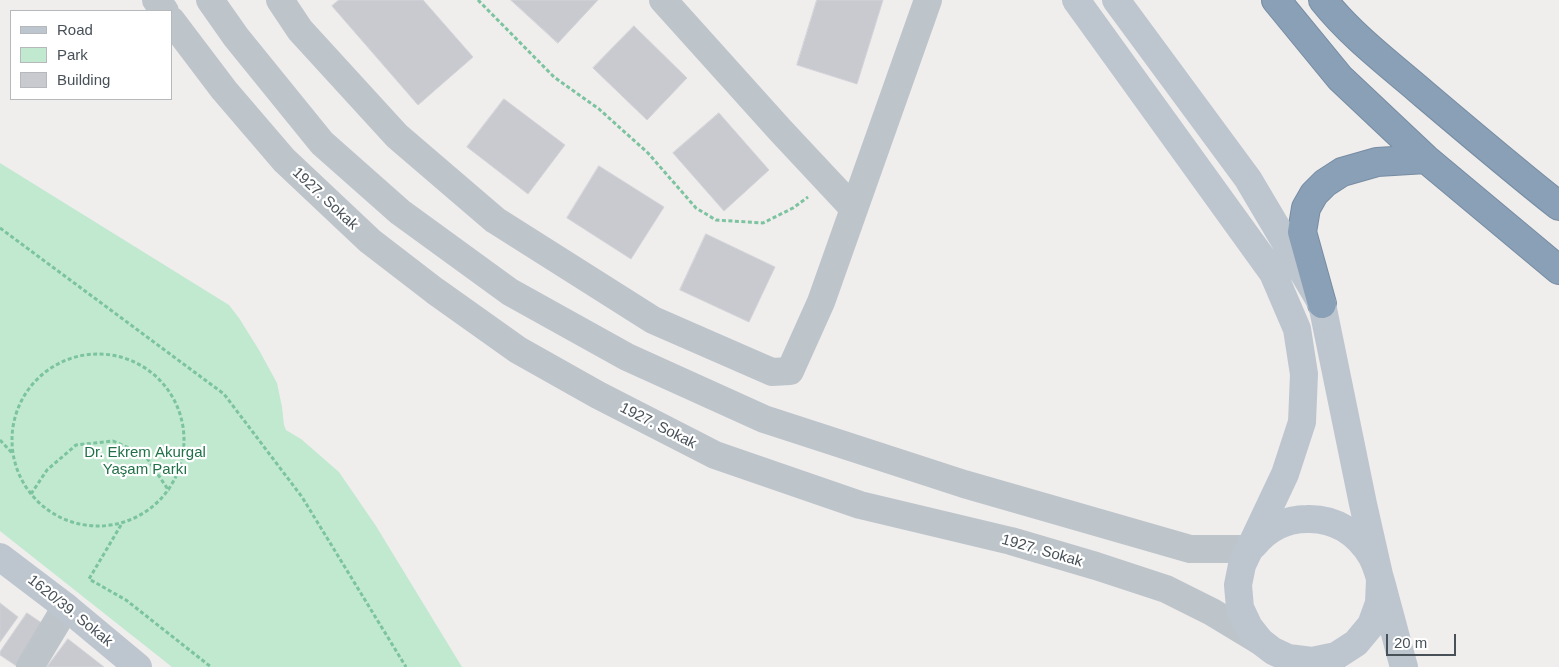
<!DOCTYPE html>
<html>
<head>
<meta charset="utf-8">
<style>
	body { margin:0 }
	#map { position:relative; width:1559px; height:667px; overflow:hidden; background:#f0eded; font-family:Helvetica,sans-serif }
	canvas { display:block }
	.legend { position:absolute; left:10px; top:10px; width:162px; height:90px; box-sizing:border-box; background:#fff; border:1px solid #b6b9bc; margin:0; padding:6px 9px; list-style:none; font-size:15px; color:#485158 }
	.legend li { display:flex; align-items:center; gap:10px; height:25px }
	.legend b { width:25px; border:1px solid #b6b9bc }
	.scale { position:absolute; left:1386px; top:634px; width:70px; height:22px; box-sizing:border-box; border:2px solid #485158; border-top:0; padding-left:6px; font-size:15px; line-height:18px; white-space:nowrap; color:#485158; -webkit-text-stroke:4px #fff; paint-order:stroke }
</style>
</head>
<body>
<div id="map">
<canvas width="1559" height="667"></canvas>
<ul class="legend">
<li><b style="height:6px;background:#bdc6cf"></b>Road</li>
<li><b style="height:14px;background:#c0e9d0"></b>Park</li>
<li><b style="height:14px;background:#c9cad0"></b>Building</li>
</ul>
<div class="scale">20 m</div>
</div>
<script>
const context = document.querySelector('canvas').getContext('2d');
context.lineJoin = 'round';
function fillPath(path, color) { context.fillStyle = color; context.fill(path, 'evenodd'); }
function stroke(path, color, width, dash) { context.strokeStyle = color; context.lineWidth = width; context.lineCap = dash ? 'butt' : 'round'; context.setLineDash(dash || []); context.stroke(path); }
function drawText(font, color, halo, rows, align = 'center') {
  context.font = font + ' Helvetica,sans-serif'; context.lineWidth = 4.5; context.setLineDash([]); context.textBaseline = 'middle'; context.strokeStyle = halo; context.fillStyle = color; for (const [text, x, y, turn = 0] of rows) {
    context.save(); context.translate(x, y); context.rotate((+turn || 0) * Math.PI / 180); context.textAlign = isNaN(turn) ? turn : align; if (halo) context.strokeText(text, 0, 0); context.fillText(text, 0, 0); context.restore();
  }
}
fillPath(new Path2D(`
	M 0,163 L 229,305 L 239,318 L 259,350 L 277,383 L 282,407 L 284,425 L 286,430 L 301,439 L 339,472 L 376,526 L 462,667 L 172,667 L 0,531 Z`), '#c0e9d0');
const building = new Path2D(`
	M 339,0 L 423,0 L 473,57 L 418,105 L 332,6 Z
	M 511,0 L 598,0 L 558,43 Z
	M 817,0 L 883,0 L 857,84 L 797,65 Z
	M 634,26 L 687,78 L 647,120 L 593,68 Z
	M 504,99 L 565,145 L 528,194 L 467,147 Z
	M 719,113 L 769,170 L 724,211 L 673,153 Z
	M 599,166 L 664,207 L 631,259 L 567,218 Z
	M 706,234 L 775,267 L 749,322 L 680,290 Z
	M 0,603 L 18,617 L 0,642 Z
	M 27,613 L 52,630 L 18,667 L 0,655 L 0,652 Z
	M 68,639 L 104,667 L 47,667 Z`);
fillPath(building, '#c9cad0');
stroke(building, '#d2d4d8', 1);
const motorway = new Path2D(`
	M 1276,0 L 1340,78 L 1426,159 L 1559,270
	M 1323,0 C 1350,34 1385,61 1418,89 C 1464,128 1511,168 1559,206
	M 1322,304 L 1302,232 L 1306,208 L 1314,194 L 1325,183 L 1342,172 L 1377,162 L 1426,159`);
stroke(motorway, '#768ca2', 30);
stroke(new Path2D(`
	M 478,0 L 554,77 L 599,109 L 648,153 L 696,208 L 716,220 L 763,223 L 793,208 L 808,197
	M 0,228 L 224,394 L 302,497 L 406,667
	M12 440a86 86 0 1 1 172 0a86 86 0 1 1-172 0Z
	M 0,440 L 13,454
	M 31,494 L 47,470 L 76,445 L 113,441 L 145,455 L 169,491
	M 121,525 L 89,579 L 126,600 L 211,667`), '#7cc39f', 3, [4, 2.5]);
stroke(new Path2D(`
	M 280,0 L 300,30 L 397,136 L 495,220 L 653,320 L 772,372 L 790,371 L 821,302 L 928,0
	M 663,0 L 781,131 L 854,209
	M 30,667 L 66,607`), '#bdc5cb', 28);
stroke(new Path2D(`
	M 156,0 L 165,11
	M 210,0 L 236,37 L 322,143 L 400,212 L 510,292 L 627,357 L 764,419 L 964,484 L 1190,549 L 1250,549
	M 171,20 L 224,90 L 284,160 L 370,241 L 435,291 L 518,350 L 598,395 L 715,455 L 860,505 L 1011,541 L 1096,566 L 1166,589 L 1212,612 L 1260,641`), '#bdc5cb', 28);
stroke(new Path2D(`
	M 1076,0 L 1273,273 L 1297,329 L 1304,374 L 1302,422 L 1285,474 L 1242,565 L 1238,585 L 1240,608 L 1249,627 L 1260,641 L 1273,651 L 1288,658 L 1312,661 L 1336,656 L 1356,643 L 1371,625 L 1379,603 L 1380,579 L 1363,504 L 1322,304 L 1248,179 L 1116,0
	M 1254,545 C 1267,529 1286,519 1307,519 C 1335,518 1358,533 1372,557 C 1379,570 1383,590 1387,604 C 1393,625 1398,646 1404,667
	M 0,557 L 66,607 L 138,667`), '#bdc6cf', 28);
stroke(motorway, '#8aa0b7', 28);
drawText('15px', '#485158', '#fff', [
	["1927. Sokak",325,199,43],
	["1927. Sokak",658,426,27],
	["1927. Sokak",1042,551,16],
	["1620/39. Sokak",70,611,39]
]);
drawText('15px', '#217148', '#fff', [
	["Dr. Ekrem Akurgal",145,453],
	["Yaşam Parkı",145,470]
]);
</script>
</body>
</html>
